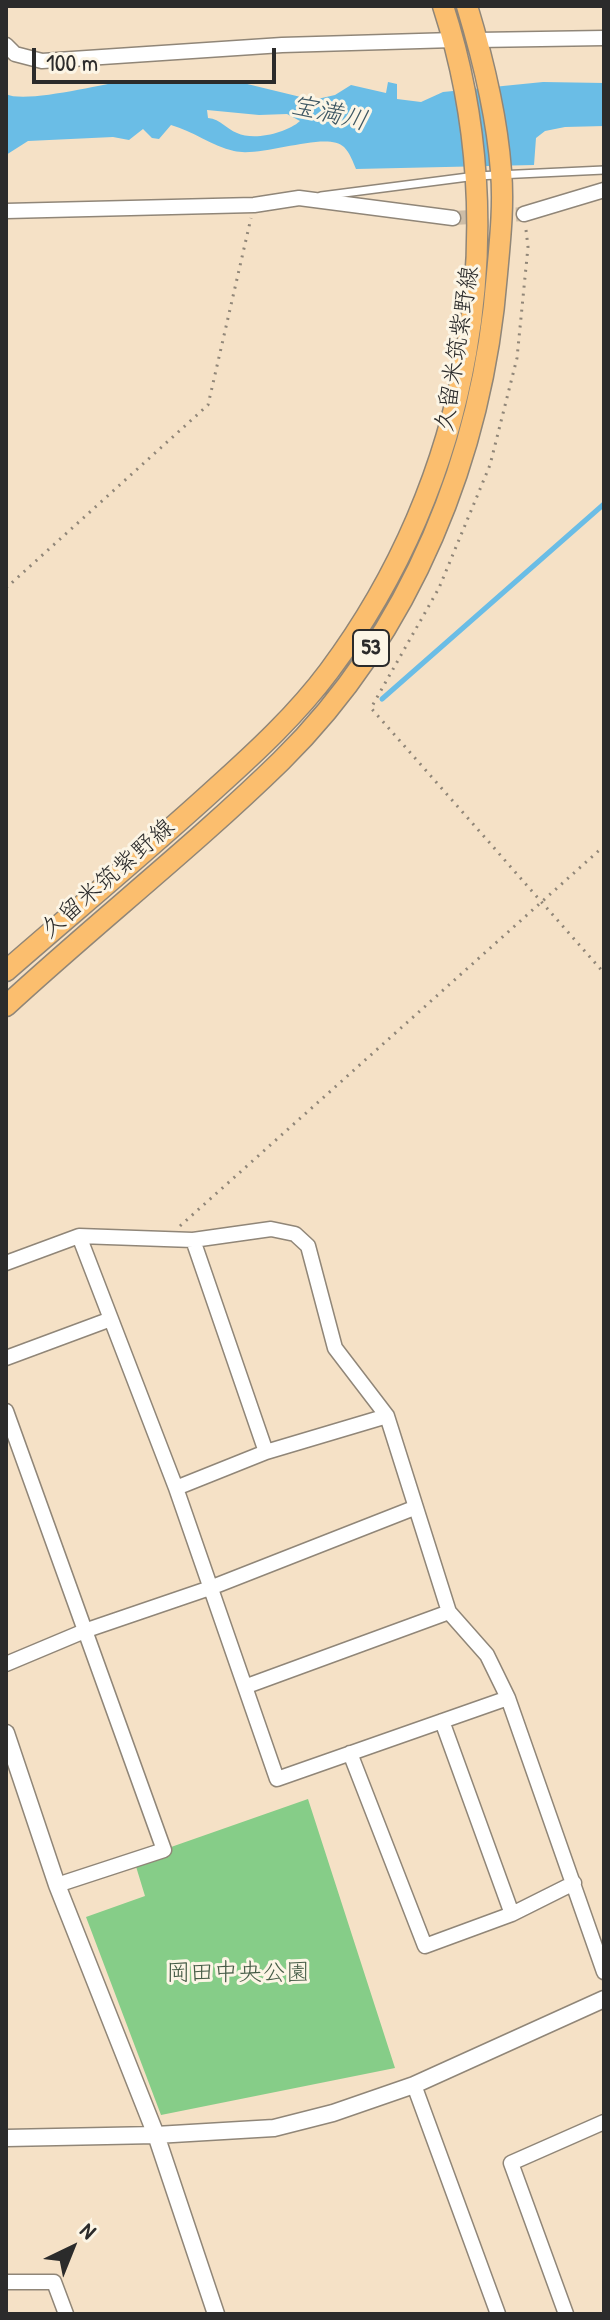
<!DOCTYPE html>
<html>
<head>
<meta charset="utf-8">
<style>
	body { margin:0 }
	#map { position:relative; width:610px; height:2320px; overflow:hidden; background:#f5e1c6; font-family:"Patrick Hand",sans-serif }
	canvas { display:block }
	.frame { position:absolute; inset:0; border:8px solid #2b2b2b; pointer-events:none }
	.north { position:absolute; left:32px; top:2208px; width:80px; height:80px; -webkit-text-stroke:6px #fcf5e5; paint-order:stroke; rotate:43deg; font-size:22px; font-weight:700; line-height:32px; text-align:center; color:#2b2b2b }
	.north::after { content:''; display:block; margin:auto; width:28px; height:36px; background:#2b2b2b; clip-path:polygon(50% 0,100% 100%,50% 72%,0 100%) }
	.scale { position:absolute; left:32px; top:48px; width:244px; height:36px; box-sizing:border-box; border:4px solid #2b2b2b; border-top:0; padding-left:10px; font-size:24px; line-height:28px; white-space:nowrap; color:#2b2b2b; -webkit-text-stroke:6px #fcf5e5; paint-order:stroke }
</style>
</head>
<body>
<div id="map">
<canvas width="610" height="2320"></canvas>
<div class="frame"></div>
<div class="north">N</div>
<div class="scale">100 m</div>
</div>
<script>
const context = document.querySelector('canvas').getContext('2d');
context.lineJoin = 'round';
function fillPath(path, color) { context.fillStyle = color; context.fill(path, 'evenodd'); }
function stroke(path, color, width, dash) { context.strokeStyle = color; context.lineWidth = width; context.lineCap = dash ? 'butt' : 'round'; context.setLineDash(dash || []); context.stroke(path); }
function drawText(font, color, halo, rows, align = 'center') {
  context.font = font + ' "Patrick Hand","Klee One",sans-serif'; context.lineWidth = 6; context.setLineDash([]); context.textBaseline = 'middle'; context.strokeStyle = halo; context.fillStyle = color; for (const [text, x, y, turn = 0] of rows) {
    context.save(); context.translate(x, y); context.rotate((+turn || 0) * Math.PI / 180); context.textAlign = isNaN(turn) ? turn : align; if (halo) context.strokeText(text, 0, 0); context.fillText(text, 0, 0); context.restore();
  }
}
fillPath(new Path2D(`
	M 308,1799 L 395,2068 L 161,2115 L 86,1917 L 145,1896 L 134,1860 Z`), '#86cd88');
fillPath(new Path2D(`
	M 126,81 L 239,82 L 313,100 L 335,95 L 351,85 L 386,93 L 388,82 L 397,84 L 397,99 L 421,102 L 443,92 L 543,82 L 604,83 L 604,126 L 565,127 L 545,131 L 536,138 L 534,165 L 356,169 C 353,162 350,153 344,147 C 327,130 262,158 234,151 C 212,146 193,131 171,125 L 159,139 L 152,138 L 143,129 L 129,140 L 113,137 L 28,141 L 6,155 L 6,94 C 25,104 101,84 126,81 ZM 207,110 L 259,115 L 287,114 L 300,121 C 287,133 254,141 237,133 C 226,129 221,119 208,118 Z`), '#6abde6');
stroke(new Path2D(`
	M 382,699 L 604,504`), '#6abde6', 5);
stroke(new Path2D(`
	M 453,218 L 524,214`), '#cdbda7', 14, [14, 7]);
const service = new Path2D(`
	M 321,196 L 476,176 L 604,170`);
const minor = new Path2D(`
	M 477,40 L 604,38
	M 6,45 L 15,54 L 42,61 L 282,45 L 454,40
	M 6,211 L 254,205 L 299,198 L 453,218
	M 524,214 L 604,190
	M 79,1236 L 176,1488 L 277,1779 L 508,1698
	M 193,1240 L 266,1452
	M 6,1263 L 79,1236 L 193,1240 L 271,1229 L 295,1234 L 308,1246 L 335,1348 L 387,1416 L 449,1612 L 487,1655 L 508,1698 L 604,1972
	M 6,1358 L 111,1319
	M 6,1411 L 164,1850 L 57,1885
	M 176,1488 L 266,1452 L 387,1416
	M 6,1664 L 87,1630 L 210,1588 L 414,1508
	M 247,1686 L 449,1612
	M 442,1721 L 512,1914
	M 350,1753 L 425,1946 L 512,1914 L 574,1883
	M 414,2085 L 498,2314
	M 6,2282 L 54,2282 L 66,2314
	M 566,2314 L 511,2163 L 604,2122`);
const tertiary = new Path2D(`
	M 6,1733 L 57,1885 L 156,2135 L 216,2314
	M 6,2138 L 156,2135 L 274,2128 L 333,2113 L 414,2085 L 604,1999`);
const primary = new Path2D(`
	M 6,971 C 76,910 147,851 216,788 C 256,752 297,714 329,671 C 470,482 516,231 443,6
	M 6,1006 C 96,923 194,846 281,761 C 412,632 483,454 497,274 C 500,241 504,205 501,171 C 497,116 483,59 467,6`);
stroke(service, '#908678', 10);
stroke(minor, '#908678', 17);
stroke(tertiary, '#908678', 19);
stroke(primary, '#908678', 23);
stroke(new Path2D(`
	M 526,230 L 528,247 L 517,358 L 490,465 L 439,588 L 371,708 L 604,973
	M 6,588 L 208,405 L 251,218
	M 180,1226 L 604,846`), '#908678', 3, [2, 6]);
stroke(service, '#fff', 7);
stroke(minor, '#fff', 14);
stroke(tertiary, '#fff', 16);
stroke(primary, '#fbbe6e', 20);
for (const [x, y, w] of [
	[371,648,36]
]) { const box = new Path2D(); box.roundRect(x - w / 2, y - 18, w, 36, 6); context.fillStyle = '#fcf5e5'; context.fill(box); stroke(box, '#2b2b2b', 2); }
drawText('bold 22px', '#2b2b2b', null, [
	["53",371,648]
]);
drawText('24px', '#2b2b2b', '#fcf5e5', [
	["久留米筑紫野線",458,349,-81],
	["久留米筑紫野線",108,879,-41]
]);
drawText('24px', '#465c47', '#fcf5e5', [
	["岡田中央公園",238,1974]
]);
drawText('italic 26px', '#3e5763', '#fcf5e5', [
	["宝満川",329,114,13]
]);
</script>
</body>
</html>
